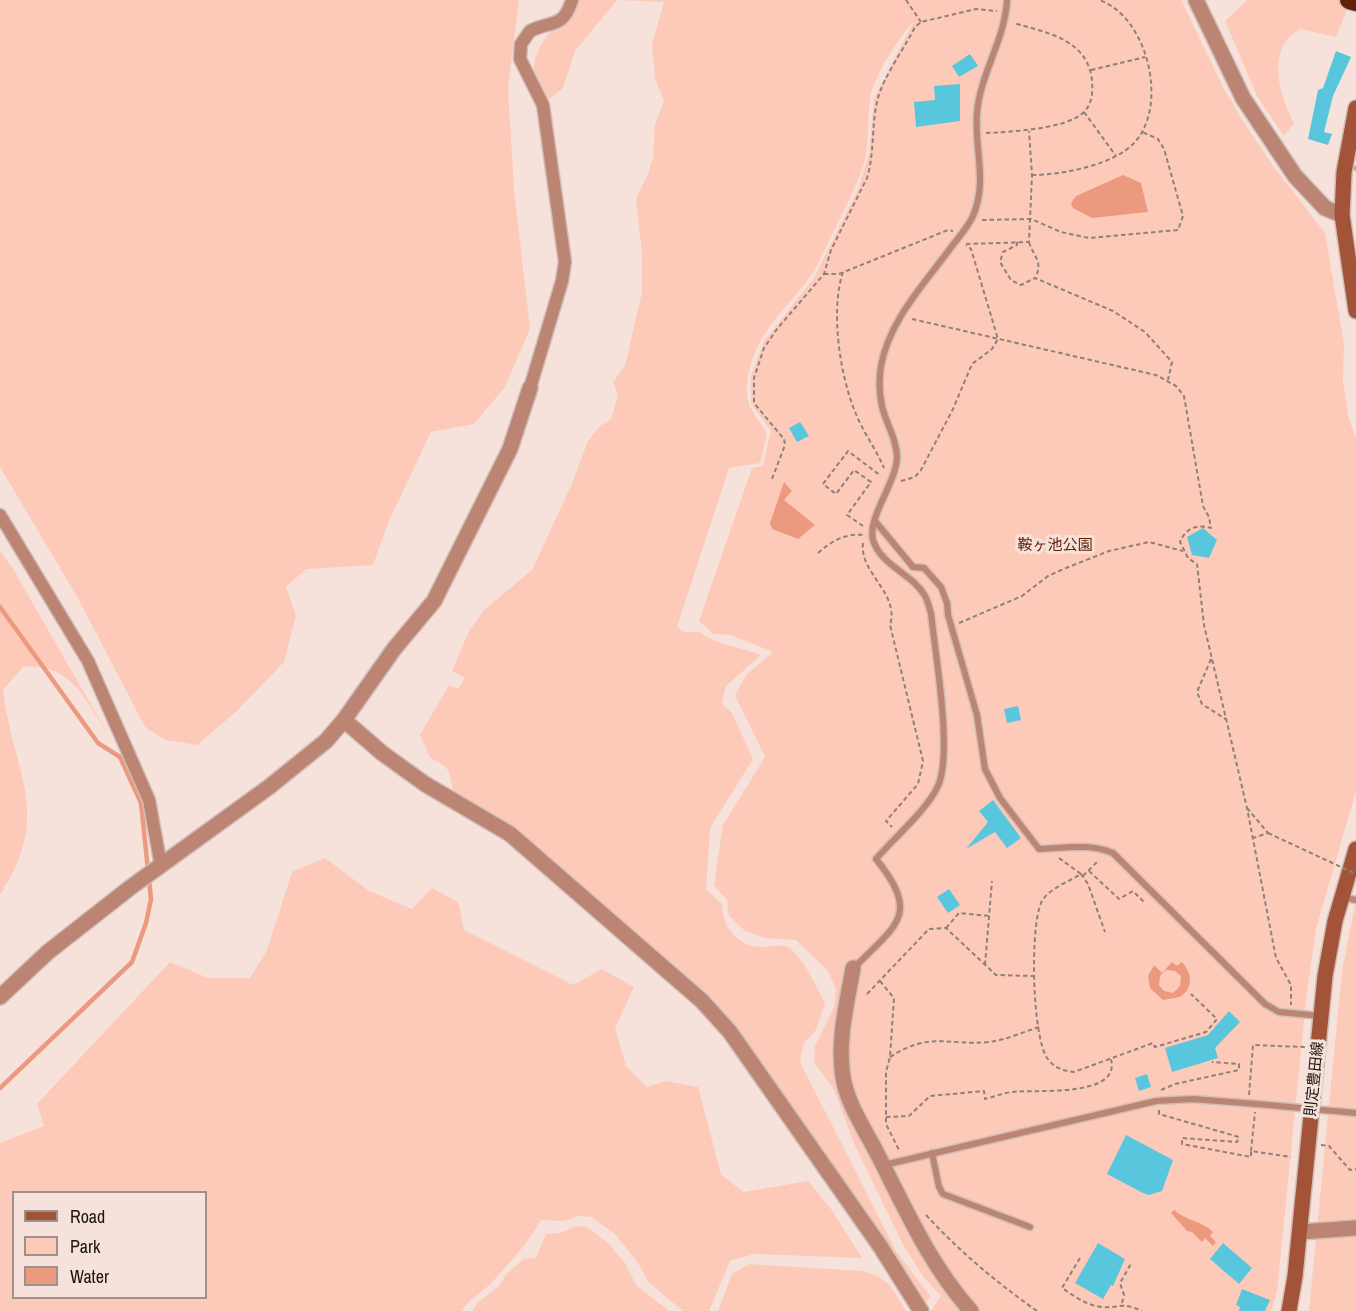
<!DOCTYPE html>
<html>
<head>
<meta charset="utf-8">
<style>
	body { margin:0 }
	#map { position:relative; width:1356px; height:1311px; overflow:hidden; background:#f6e2db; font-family:"Archivo Narrow",sans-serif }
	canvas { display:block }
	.legend { position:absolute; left:12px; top:1191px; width:195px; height:108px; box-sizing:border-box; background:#f6e2db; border:2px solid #9e908b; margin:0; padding:8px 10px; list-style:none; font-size:18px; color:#1b1412 }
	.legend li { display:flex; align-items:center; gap:12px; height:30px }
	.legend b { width:30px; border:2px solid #9e908b }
</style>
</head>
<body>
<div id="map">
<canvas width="1356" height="1311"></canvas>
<ul class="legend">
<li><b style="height:8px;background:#a25338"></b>Road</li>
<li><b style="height:16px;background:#fdcab9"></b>Park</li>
<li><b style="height:16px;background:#eb9a7f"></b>Water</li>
</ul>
</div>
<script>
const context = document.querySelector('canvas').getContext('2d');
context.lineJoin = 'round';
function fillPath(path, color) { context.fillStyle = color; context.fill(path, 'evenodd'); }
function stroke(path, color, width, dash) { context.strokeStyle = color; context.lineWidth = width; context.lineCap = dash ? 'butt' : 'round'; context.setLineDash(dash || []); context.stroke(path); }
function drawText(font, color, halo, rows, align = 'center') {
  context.font = font + ' "Archivo Narrow","Noto Sans JP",sans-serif'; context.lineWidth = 6; context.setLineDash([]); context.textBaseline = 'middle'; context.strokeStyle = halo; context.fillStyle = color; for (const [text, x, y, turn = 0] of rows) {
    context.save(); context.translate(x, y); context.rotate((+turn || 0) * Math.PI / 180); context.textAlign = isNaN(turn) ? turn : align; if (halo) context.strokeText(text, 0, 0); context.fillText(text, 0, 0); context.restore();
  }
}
fillPath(new Path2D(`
	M 0,0 L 519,0 L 508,87 L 514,189 L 530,329 L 505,387 L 474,424 L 431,432 L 388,523 L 373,565 L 306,569 L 286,587 L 296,616 L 284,662 L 237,711 L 197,745 L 165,740 L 145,727 L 79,600 L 0,467 Z
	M 575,0 L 617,0 L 575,51 L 563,88 L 547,101 C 543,92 535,80 534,70 C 531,49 563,16 575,0 Z
	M 618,0 L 1181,0 L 1224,89 L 1243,121 L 1274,167 L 1325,233 L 1344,344 L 1343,381 L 1348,416 L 1356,439 L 1356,791 L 1316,929 L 1306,1000 L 1277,1292 L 1271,1311 L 931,1311 L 941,1296 L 923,1276 L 903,1245 L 853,1141 L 834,1090 L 814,1062 L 815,1046 L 834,1007 L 836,989 L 828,971 L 796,940 L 765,938 L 745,931 L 729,916 L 727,900 L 714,885 L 723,825 L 765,757 L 735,695 L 747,674 L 773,652 L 731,635 L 713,634 L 699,621 L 752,468 L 763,466 L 771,430 L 751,404 L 751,376 L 764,341 L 814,278 L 859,187 L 869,153 L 874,98 L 914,21 C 899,37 873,78 870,99 C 867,121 870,146 863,167 C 852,198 834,228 821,258 C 800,302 758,321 748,377 C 743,406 754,411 767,434 L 760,463 L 729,468 L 677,627 L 685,632 L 700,632 C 717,645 740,647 761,655 L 726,686 L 722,704 L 732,713 L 753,759 L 710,828 L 706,889 L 722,904 C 722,927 738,947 762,947 C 773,947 784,942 793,951 C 807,965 816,986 825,1003 L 816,1030 L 804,1043 L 800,1062 L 896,1251 L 931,1297 L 924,1304 L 712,1001 L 535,845 L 508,825 L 453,792 C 450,772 451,767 430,758 L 420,735 L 449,685 L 458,689 L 465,678 L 452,671 L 469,631 L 484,610 L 532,570 L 571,486 L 588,441 L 600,426 L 611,419 L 618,395 L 613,382 L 625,366 L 642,292 L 642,254 L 636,199 L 648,174 L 653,157 L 655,124 L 664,101 L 655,79 L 652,44 L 664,2 Z
	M 1247,0 L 1351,0 L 1336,37 L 1301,29 C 1296,32 1289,36 1286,41 C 1270,65 1282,100 1294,123 L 1284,136 L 1257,96 L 1225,21 Z
	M 0,551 L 13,569 L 109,736 C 86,701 71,662 23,667 L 3,690 C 13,774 54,812 0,895 Z
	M 325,858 L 369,891 L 412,909 L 432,888 L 458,902 L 464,930 L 573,985 L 602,969 L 634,987 L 615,1028 L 626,1066 L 647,1087 L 666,1081 L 698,1087 L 721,1174 L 743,1192 L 808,1181 L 831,1209 L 862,1258 L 754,1254 L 730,1261 L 709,1311 L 683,1311 L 648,1282 L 638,1263 L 615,1234 L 591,1217 L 578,1216 L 564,1221 L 541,1220 C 529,1242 512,1260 495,1279 C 484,1292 472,1295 462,1311 L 0,1311 L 0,1143 L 44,1126 L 37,1104 L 170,962 L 208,978 L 250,978 L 267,950 L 292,872 ZM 206,1192 L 206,1298 L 14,1298 L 14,1192 Z
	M 1356,900 L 1356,1311 L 1309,1311 L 1342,971 Z
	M 576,1226 L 587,1227 L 607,1242 L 625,1263 L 636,1285 L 669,1311 L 473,1311 L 477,1303 L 499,1286 L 507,1273 L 524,1259 L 536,1258 L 546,1234 L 560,1233 Z
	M 749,1264 L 862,1271 C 890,1278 892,1288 906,1311 L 718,1311 L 732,1274 Z`), '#fdcab9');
fillPath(new Path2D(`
	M 1123,175 L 1141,183 L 1148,212 L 1092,218 L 1073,208 L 1071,203 L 1076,196 Z
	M 784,482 L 792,491 L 784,500 L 815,525 L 798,539 L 772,529 L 770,523 Z
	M 1172,962 L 1177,966 L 1182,962 C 1192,973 1194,988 1180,997 L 1163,1000 L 1150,988 L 1148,976 L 1154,965 L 1162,973 ZM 1166,970 L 1175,971 L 1181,976 L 1180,986 L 1173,993 L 1164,991 L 1159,985 L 1160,976 Z
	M 1174,1210 C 1187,1221 1202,1221 1213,1232 L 1210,1236 L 1216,1242 L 1213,1246 L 1205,1238 L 1202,1242 L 1192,1232 L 1187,1231 L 1171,1213 Z`), '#eb9a7f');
stroke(new Path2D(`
	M 1355,168 L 1356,169
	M 0,607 L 98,743 L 120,757 L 141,803 L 148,870
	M 0,1088 L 132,962 L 146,923 L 151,899 L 149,879`), '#eb9a7f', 4.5);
fillPath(new Path2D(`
	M 1336,51 L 1351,57 L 1333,96 L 1324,132 L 1332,134 L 1328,145 L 1308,139 L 1318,90 L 1323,88 Z
	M 970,54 L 978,66 L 959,77 L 952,66 Z
	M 960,84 L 960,121 L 916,127 L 914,102 L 935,100 L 934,86 Z
	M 800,422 L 809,436 L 797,442 L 789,428 Z
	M 1203,528 L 1217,540 L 1209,558 L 1192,555 L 1187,537 Z
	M 1018,706 L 1021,720 L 1007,723 L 1004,709 Z
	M 993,800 L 1021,838 L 1007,848 L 995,832 L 966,849 L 988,822 L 979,811 Z
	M 949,889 L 960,905 L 948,913 L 937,897 Z
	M 1229,1011 L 1240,1022 L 1215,1048 L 1218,1058 L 1172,1072 L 1165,1048 L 1208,1035 Z
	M 1147,1074 L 1151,1087 L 1139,1091 L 1135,1078 Z
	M 1126,1135 L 1173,1160 L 1162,1191 L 1149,1195 L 1143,1193 L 1107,1174 Z
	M 1098,1243 L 1125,1259 L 1113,1286 L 1111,1285 L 1103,1299 L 1075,1283 Z
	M 1223,1243 L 1252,1268 L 1239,1284 L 1210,1259 Z
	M 1242,1289 L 1270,1300 L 1265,1311 L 1239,1311 L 1240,1307 L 1236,1305 Z`), '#58c7dd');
const service = new Path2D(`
	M 875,521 L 913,567 L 924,568 L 941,587 L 947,603 L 948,615 L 977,715 L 985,769 L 1000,798 L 1039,849 C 1064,848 1090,843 1113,853 L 1265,1004 L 1279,1012 L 1321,1016
	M 1342,897 L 1356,900
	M 854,968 C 895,925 922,916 876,859 C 894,838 927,810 938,786 C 953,752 935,653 931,613 C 929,608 928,601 925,596 C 913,574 881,566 873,540 C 867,518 896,483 897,458 C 897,439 886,424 882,406 C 879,393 879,379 881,366 C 889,320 926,282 952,246 C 959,237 968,227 973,216 C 988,181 974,149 977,113 C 980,74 1005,40 1007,0
	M 932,1153 L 939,1187 L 943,1194 L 1030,1227
	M 884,1165 L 1156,1101 L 1193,1099 L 1257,1104`);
const minor = new Path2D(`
	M 530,388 L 562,281 L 565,262 L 543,105 L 520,59 L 521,44 L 530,31 C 552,20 563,29 572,0
	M 0,515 L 88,661 L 149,800 L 161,866`);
const tertiary = new Path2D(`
	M 1196,0 L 1243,98 L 1295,176 L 1325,208 L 1342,215
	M 344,720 L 382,753 L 425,784 L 510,834 L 702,1001 L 730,1032 L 880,1246 L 921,1311
	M 853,968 C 847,1004 837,1040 843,1077 C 847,1104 866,1131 878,1155 C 906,1210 930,1265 971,1311
	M 0,997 L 48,952 L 131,887 L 269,787 L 326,741 L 344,720 L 394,649 L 434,601 L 510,449 L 530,388
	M 1300,1232 L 1356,1228`);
const secondary = new Path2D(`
	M 1356,108 L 1344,172 L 1342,215 L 1356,311
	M 1289,1311 L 1295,1276 L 1325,976 L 1335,921 L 1356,849`);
const motorway = new Path2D(`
	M 1349,0 L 1356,2`);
stroke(service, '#cfbdb7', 9);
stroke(minor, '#cfbdb7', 15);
stroke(tertiary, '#cfbdb7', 18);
stroke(secondary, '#cfbdb7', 18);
stroke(motorway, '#cfbdb7', 21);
stroke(new Path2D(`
	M 906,0 L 921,22
	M 1091,70 L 1145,57
	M 1084,112 L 1116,156
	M 986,133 C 1009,132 1068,129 1084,112 C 1092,104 1093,92 1092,81 C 1088,39 1047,33 1014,23
	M 1032,175 C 1061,175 1115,165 1135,142 C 1169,104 1147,16 1099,0
	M 982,220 L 1031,219 L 1061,232 L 1089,238 L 1178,230 L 1183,216 L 1164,149 L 1158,139 L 1142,132
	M 1017,242 L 1017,245 L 1003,252 L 1000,262 L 1011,280 L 1021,285 L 1035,278 L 1113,311 L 1145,332 L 1172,362 L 1168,380
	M 1029,242 C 1033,256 1044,262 1035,278
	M 966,244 L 1029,242 L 1032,175 L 1029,131
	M 843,272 C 830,310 840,377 856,414 C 863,432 876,449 884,468
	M 824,274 L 839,274 L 948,230 L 953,231
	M 912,319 L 1156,375 L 1176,386 L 1184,396 L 1203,506 L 1209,517 L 1211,528 C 1196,524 1186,528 1180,542 L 1188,558 L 1197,564 L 1204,625 L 1247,808 L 1276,958 L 1291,985 L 1291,1005
	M 772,479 L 785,445 L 784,439 L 754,403 L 754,378 L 764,348 L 777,329 L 824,274 L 831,250 L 867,178 C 875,152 871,124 878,98 C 883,78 905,47 915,27 L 921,22 L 976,9 L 997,11
	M 901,481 L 915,477 L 921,470 L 953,409 L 972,364 L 992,349 L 998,339 L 971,249 L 966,245
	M 863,526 L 847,515 L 871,482 L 854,470 L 836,494 L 823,484 L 848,451 L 881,476
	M 863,543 C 859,573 900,593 890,625 L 923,761 L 918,784 L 886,821 L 892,827
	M 818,553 C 832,541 845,533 864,535
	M 959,623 L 1022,596 L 1048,576 L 1066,568 L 1109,551 L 1149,542 L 1183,551
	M 1211,659 L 1197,692 L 1202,704 L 1227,720
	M 1247,808 L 1268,833 L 1253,838
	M 1059,858 L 1081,874 C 1070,881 1046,890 1041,903 C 1030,929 1032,1034 1047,1058 C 1054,1068 1063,1071 1074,1072 L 1153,1043 L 1155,1047 L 1206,1032 L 1217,1019 L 1191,994
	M 1089,871 L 1119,899 L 1133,891 L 1144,902
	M 1081,874 L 1088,884 L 1105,932
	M 1083,876 L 1099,860
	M 946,928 L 959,913 L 990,916
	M 985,965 L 992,881
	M 880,981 L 894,998 L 890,1057 L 886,1072 L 886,1124 L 900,1152
	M 867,994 L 929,929 L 946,928 L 996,975 L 1034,976
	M 890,1057 C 931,1031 948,1046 989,1042 C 1006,1040 1023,1032 1039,1027
	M 1161,1090 L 1175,1084 L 1239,1070 L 1239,1064 L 1212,1062
	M 1249,1095 L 1253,1045 L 1305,1047
	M 1159,1110 L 1159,1114 L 1239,1137 L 1237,1142 L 1182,1138 L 1182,1144 L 1251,1157 L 1251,1151 L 1291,1157
	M 886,1117 L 909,1116 L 930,1096 L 984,1091 L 985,1099 C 994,1097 1003,1093 1012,1092 C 1034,1089 1126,1099 1110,1056
	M 1321,1145 L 1329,1146 L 1350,1170 L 1356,1169
	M 1251,1151 L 1255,1112
	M 926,1215 C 960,1252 996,1282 1037,1311
	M 1080,1258 L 1062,1288 C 1074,1296 1086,1305 1101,1307 C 1120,1309 1120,1301 1142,1311
	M 1122,1303 L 1124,1295 L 1120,1283 L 1132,1262`), '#8e807b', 2, [4.5, 3]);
stroke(service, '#bc8472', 6);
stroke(minor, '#bc8472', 12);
stroke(tertiary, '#bc8472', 15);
stroke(secondary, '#a25338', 15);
stroke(motorway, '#62220a', 18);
const serviceBridge = new Path2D(`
	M 1257,1104 L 1356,1113`);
stroke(serviceBridge, '#cfbdb7', 9, []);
stroke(new Path2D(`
	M 1268,833 L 1356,874`), '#8e807b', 2, [4.5, 3]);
stroke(serviceBridge, '#bc8472', 6);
drawText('15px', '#621c00', '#f6e2db', [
	["鞍ヶ池公園",1055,546]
]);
drawText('15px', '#1b1412', '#f6e2db', [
	["則定豊田線",1315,1079,-84]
]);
</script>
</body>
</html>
